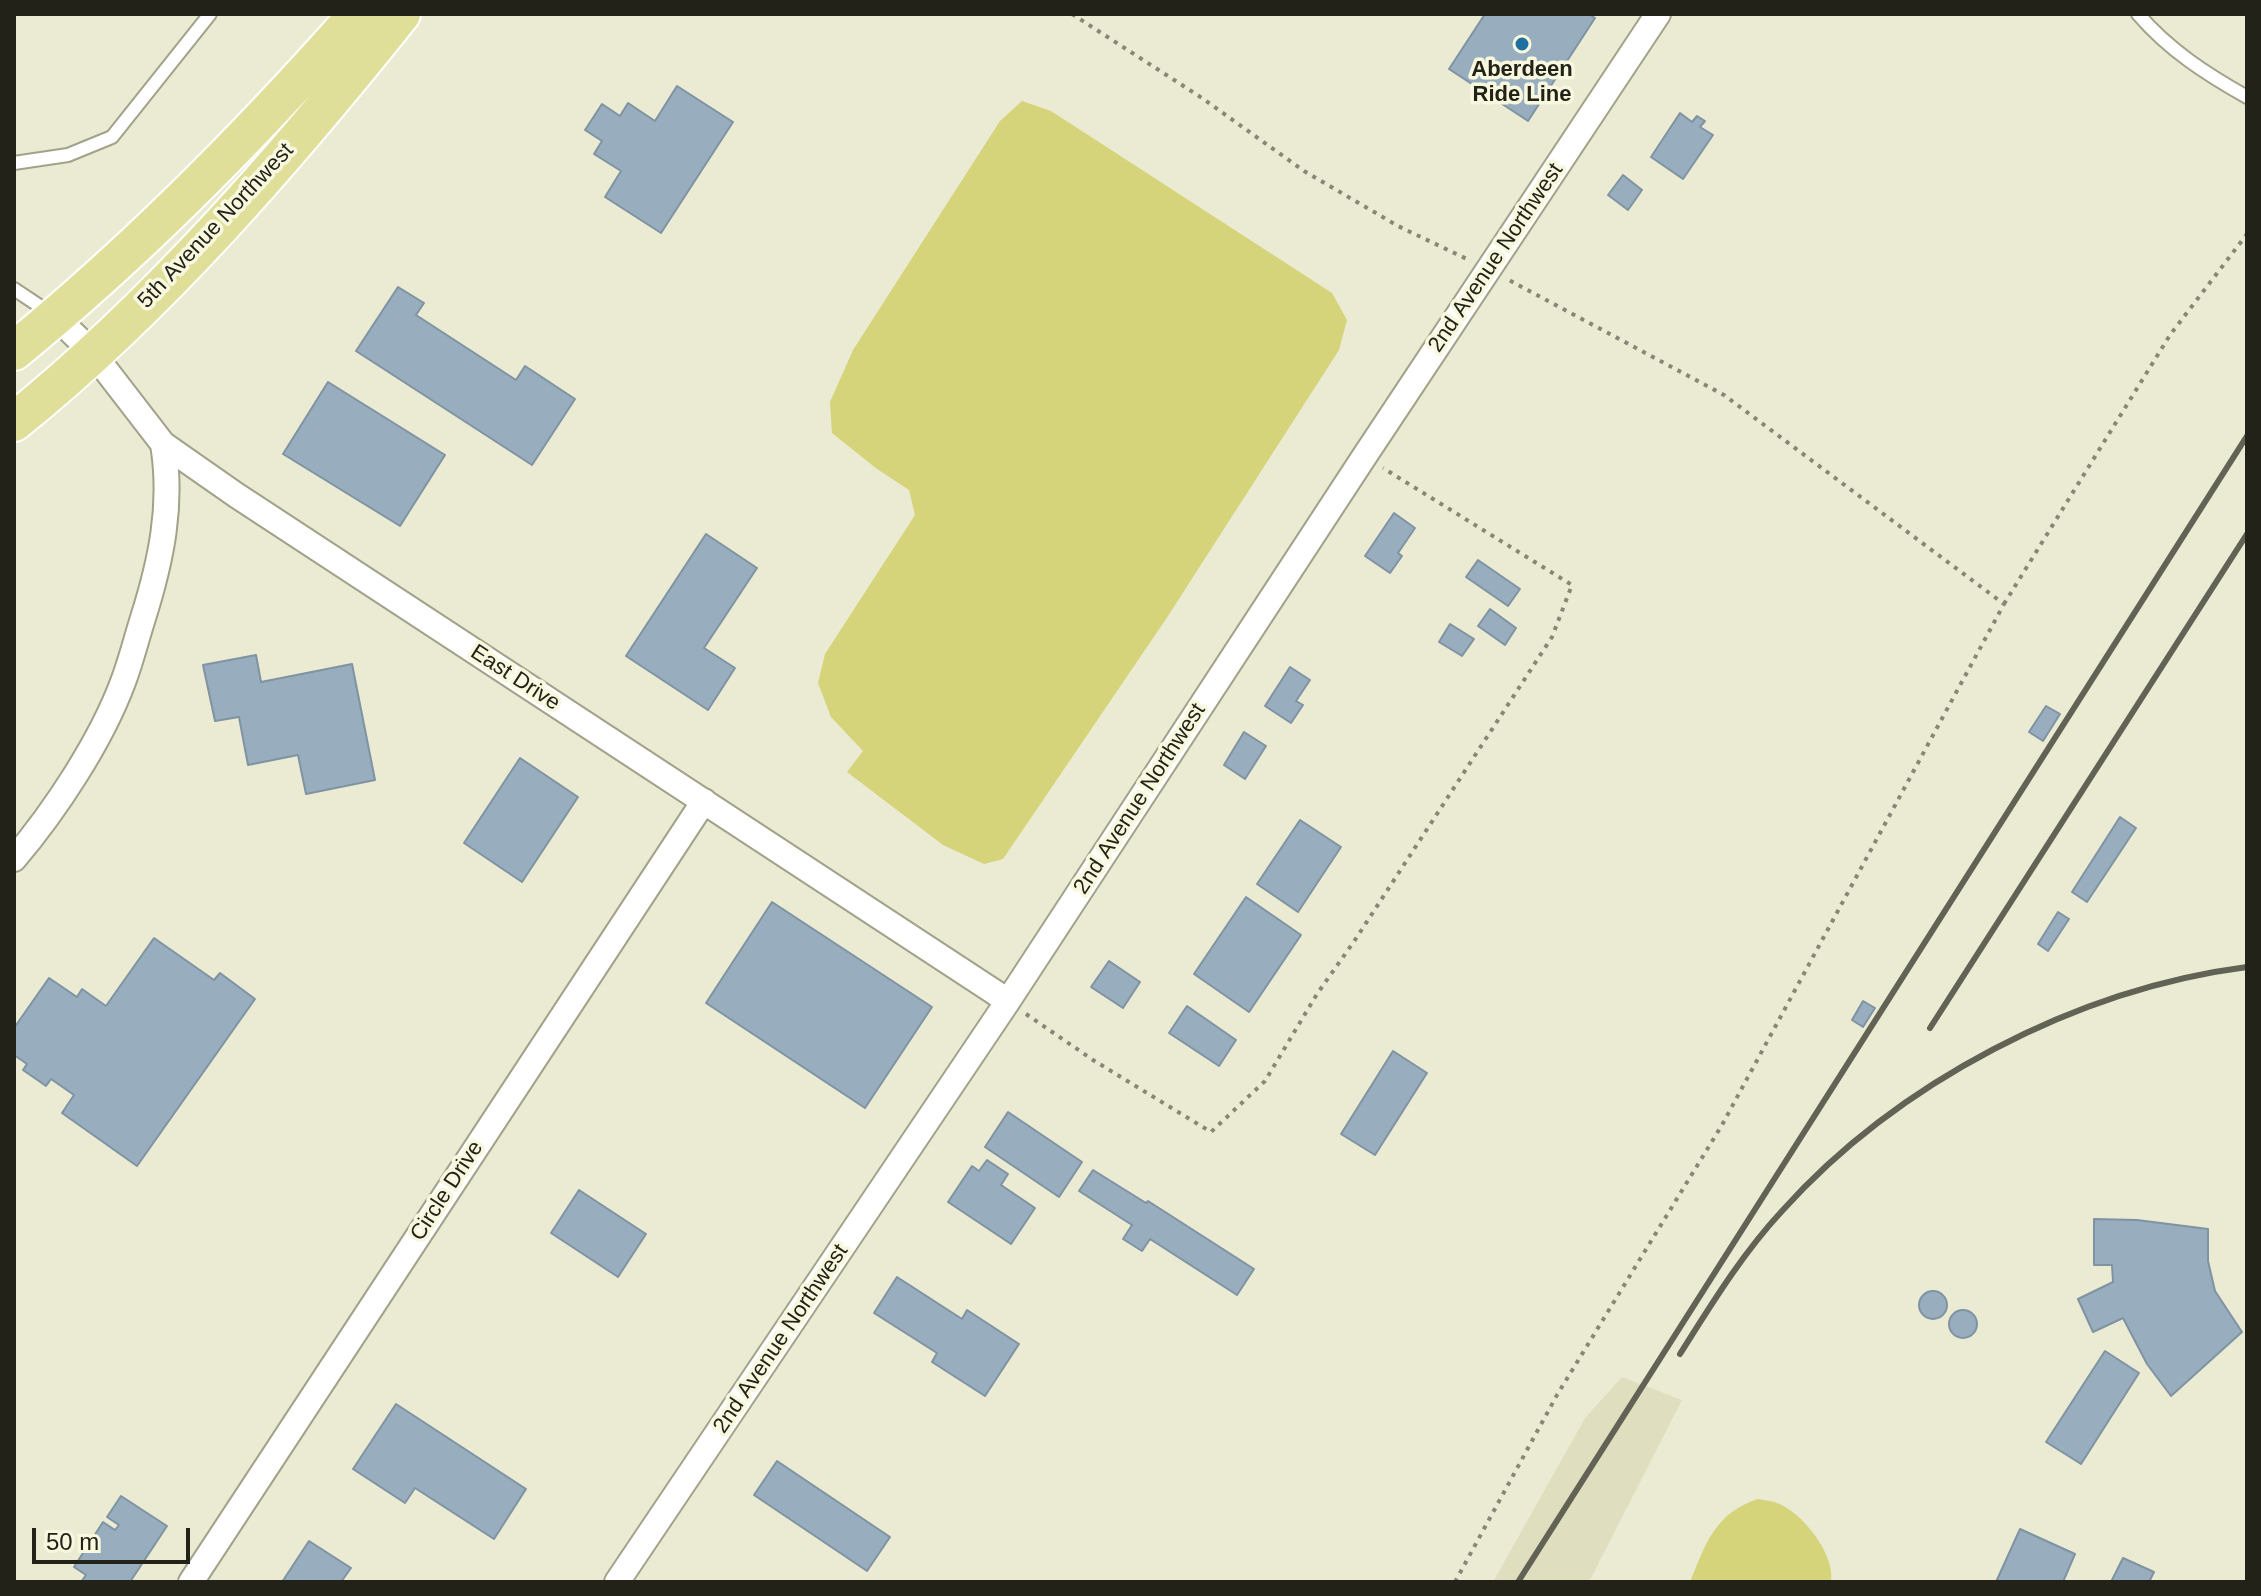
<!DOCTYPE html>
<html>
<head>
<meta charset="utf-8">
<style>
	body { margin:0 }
	#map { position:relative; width:2261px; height:1596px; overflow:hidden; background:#eaebd2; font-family:Arial,sans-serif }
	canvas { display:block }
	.frame { position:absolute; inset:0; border:16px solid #222219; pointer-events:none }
	.scale { position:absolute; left:32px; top:1528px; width:158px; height:36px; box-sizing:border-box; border:4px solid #222219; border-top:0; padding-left:10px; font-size:24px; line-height:28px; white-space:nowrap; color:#222219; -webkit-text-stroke:6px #f8f8df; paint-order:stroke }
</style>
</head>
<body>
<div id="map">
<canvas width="2261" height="1596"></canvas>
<div class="frame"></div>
<div class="scale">50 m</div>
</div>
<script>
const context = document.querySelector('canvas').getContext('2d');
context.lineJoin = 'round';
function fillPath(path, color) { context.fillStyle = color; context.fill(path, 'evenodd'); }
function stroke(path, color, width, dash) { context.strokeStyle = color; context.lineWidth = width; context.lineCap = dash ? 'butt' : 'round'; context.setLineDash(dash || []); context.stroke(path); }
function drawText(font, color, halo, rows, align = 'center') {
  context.font = font + ' Arial,sans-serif'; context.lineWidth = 7; context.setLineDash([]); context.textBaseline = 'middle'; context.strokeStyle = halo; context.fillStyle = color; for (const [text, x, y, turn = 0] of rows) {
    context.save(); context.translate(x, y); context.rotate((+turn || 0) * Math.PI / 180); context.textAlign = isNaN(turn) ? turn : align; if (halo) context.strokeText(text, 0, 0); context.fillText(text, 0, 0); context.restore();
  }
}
fillPath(new Path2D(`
	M 1622,1377 L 1682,1400 L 1589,1582 L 1493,1582 L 1585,1418 Z`), '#dfdfc0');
fillPath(new Path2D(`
	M 1022,101 L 1051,111 L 1332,293 L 1347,320 L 1339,350 L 1166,619 L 1003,859 L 984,864 L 943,845 L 847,772 L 863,751 L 831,717 L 818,683 L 825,654 L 915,515 L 909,490 L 877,469 L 832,433 L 830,402 L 853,350 L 1000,121 Z
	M 1758,1499 C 1764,1500 1772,1501 1777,1503 C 1802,1512 1836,1555 1831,1582 L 1690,1582 C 1706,1543 1715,1513 1758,1499 Z`), '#d6d47b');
const building = new Path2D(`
	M 1485,14 L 1589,14 L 1595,18 L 1528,121 L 1449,69 Z
	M 677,86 L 733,122 L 661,233 L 605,197 L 621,171 L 594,154 L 602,141 L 585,130 L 602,104 L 620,116 L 628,103 L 655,121 Z
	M 1680,113 L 1692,122 L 1697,116 L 1705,121 L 1700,127 L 1713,135 L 1683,179 L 1651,157 Z
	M 1623,175 L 1642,190 L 1628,210 L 1608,195 Z
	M 398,287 L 424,303 L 416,315 L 516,380 L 525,366 L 575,399 L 532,465 L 356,351 Z
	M 328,382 L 445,455 L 400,526 L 283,454 Z
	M 1394,513 L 1415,528 L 1398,553 L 1402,556 L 1390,573 L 1365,556 Z
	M 706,534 L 757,568 L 704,648 L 735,668 L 708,710 L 626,656 Z
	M 1478,560 L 1520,589 L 1508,606 L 1466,577 Z
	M 1490,609 L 1516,628 L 1505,645 L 1478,626 Z
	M 1450,624 L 1474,639 L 1462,656 L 1439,642 Z
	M 256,655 L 261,682 L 352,664 L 375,780 L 306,794 L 298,755 L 248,765 L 239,717 L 215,721 L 203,665 Z
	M 1290,667 L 1310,680 L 1296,701 L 1303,705 L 1291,723 L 1265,706 Z
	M 2046,706 L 2060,714 L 2043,741 L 2029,732 Z
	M 1244,732 L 1266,746 L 1245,779 L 1224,765 Z
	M 520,758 L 578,797 L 522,882 L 464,843 Z
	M 2120,817 L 2136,828 L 2087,902 L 2072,892 Z
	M 1300,820 L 1341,847 L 1298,912 L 1257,884 Z
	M 1246,897 L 1301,935 L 1249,1012 L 1194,974 Z
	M 772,902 L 932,1007 L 865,1108 L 706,1003 Z
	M 2058,912 L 2069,919 L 2048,951 L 2038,944 Z
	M 154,938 L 214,980 L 220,973 L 255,999 L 137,1166 L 62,1113 L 74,1095 L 51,1079 L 46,1086 L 23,1070 L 27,1064 L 14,1055 L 14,1028 L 49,978 L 77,997 L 82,989 L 106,1006 Z
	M 1109,961 L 1140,982 L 1123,1008 L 1091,987 Z
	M 1863,1001 L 1875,1008 L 1863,1027 L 1852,1020 Z
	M 1187,1006 L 1236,1040 L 1219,1066 L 1169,1033 Z
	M 1393,1051 L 1427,1073 L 1375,1155 L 1341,1134 Z
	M 1008,1112 L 1082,1162 L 1059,1197 L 985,1147 Z
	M 987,1160 L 1008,1174 L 1001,1185 L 1035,1208 L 1011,1244 L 948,1202 L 972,1166 L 979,1171 Z
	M 1093,1170 L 1146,1203 L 1148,1201 L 1254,1269 L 1237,1295 L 1150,1239 L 1142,1251 L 1123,1239 L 1132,1225 L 1079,1191 Z
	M 579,1190 L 646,1234 L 618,1277 L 551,1233 Z
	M 2094,1219 L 2137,1220 L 2208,1229 L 2208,1261 L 2215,1291 L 2242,1332 L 2171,1396 L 2147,1364 L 2123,1318 L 2093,1332 L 2078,1299 L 2113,1282 L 2112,1265 L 2094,1265 Z
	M 897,1277 L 962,1319 L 967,1310 L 1019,1344 L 985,1396 L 932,1362 L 937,1353 L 874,1313 Z
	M1919 1305a14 14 0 1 1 28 0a14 14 0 1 1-28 0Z
	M1949 1324a14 14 0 1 1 28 0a14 14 0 1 1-28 0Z
	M 2105,1351 L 2139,1373 L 2081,1464 L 2046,1442 Z
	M 396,1404 L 526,1489 L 494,1539 L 415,1488 L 405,1503 L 353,1469 Z
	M 777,1461 L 890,1537 L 867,1571 L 754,1495 Z
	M 121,1496 L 167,1526 L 130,1582 L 81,1582 L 86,1575 L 74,1567 L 103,1522 L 115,1530 L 119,1525 L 107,1517 Z
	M 2020,1529 L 2075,1554 L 2063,1582 L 1996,1582 Z
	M 309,1541 L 351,1568 L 341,1582 L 282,1582 Z
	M 2123,1558 L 2154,1572 L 2149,1582 L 2111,1582 Z`);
fillPath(building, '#98adbd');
stroke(building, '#7f93a2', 2);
const lane = new Path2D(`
	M 2138,14 C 2169,50 2206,74 2247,97
	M 14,163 L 68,155 L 112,137 L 210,14
	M 14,289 L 50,313`);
const street = new Path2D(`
	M 56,317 L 92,352 L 163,444 L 236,495 L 1008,1001
	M 14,859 C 55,811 101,741 123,682 C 131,661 136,640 143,618 C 161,561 173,505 163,444
	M 191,1582 L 704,801
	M 617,1582 L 1008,1001 L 1364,457 L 1658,14`);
const primary = new Path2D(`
	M 14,351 C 138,250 252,134 358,14
	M 14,422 C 158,306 286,158 401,14`);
stroke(lane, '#a2a28b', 16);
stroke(street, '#a2a28b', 28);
stroke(primary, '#fff', 42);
stroke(new Path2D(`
	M 1072,14 L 1202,98 L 1304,171 L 1398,226 L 1471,261
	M 2004,604 L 2170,335 L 2247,234
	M 1026,1014 L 1093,1060 L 1211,1132 L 1265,1081 L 1317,994 L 1355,940 L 1552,637 L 1572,585 L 1383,468
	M 1455,1582 L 1557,1395 L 1722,1125 L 2004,604 L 1724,395 L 1507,279`), '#878776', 4, [4, 6]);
stroke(lane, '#fff', 12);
stroke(street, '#fff', 24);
stroke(primary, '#e0df9a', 38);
stroke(new Path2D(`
	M 1930,1028 L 2247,534
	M 1680,1354 C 1711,1305 1742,1254 1782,1211 C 1897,1083 2076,989 2247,967
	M 1518,1582 L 2247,436`), '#636355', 6);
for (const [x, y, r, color] of [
	[1522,44,8,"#1f6fa0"]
]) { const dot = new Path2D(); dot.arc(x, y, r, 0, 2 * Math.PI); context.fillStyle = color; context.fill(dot); stroke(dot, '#f8f8df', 3); }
drawText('bold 22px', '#222219', '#f8f8df', [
	["Aberdeen",1522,70],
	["Ride Line",1522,95]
]);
drawText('22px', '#222219', '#f8f8df', [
	["5th Avenue Northwest",216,226,-47],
	["2nd Avenue Northwest",1496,258,-56],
	["East Drive",515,678,33],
	["2nd Avenue Northwest",1140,799,-57],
	["Circle Drive",447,1191,-57],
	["2nd Avenue Northwest",781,1339,-56]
]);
</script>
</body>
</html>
